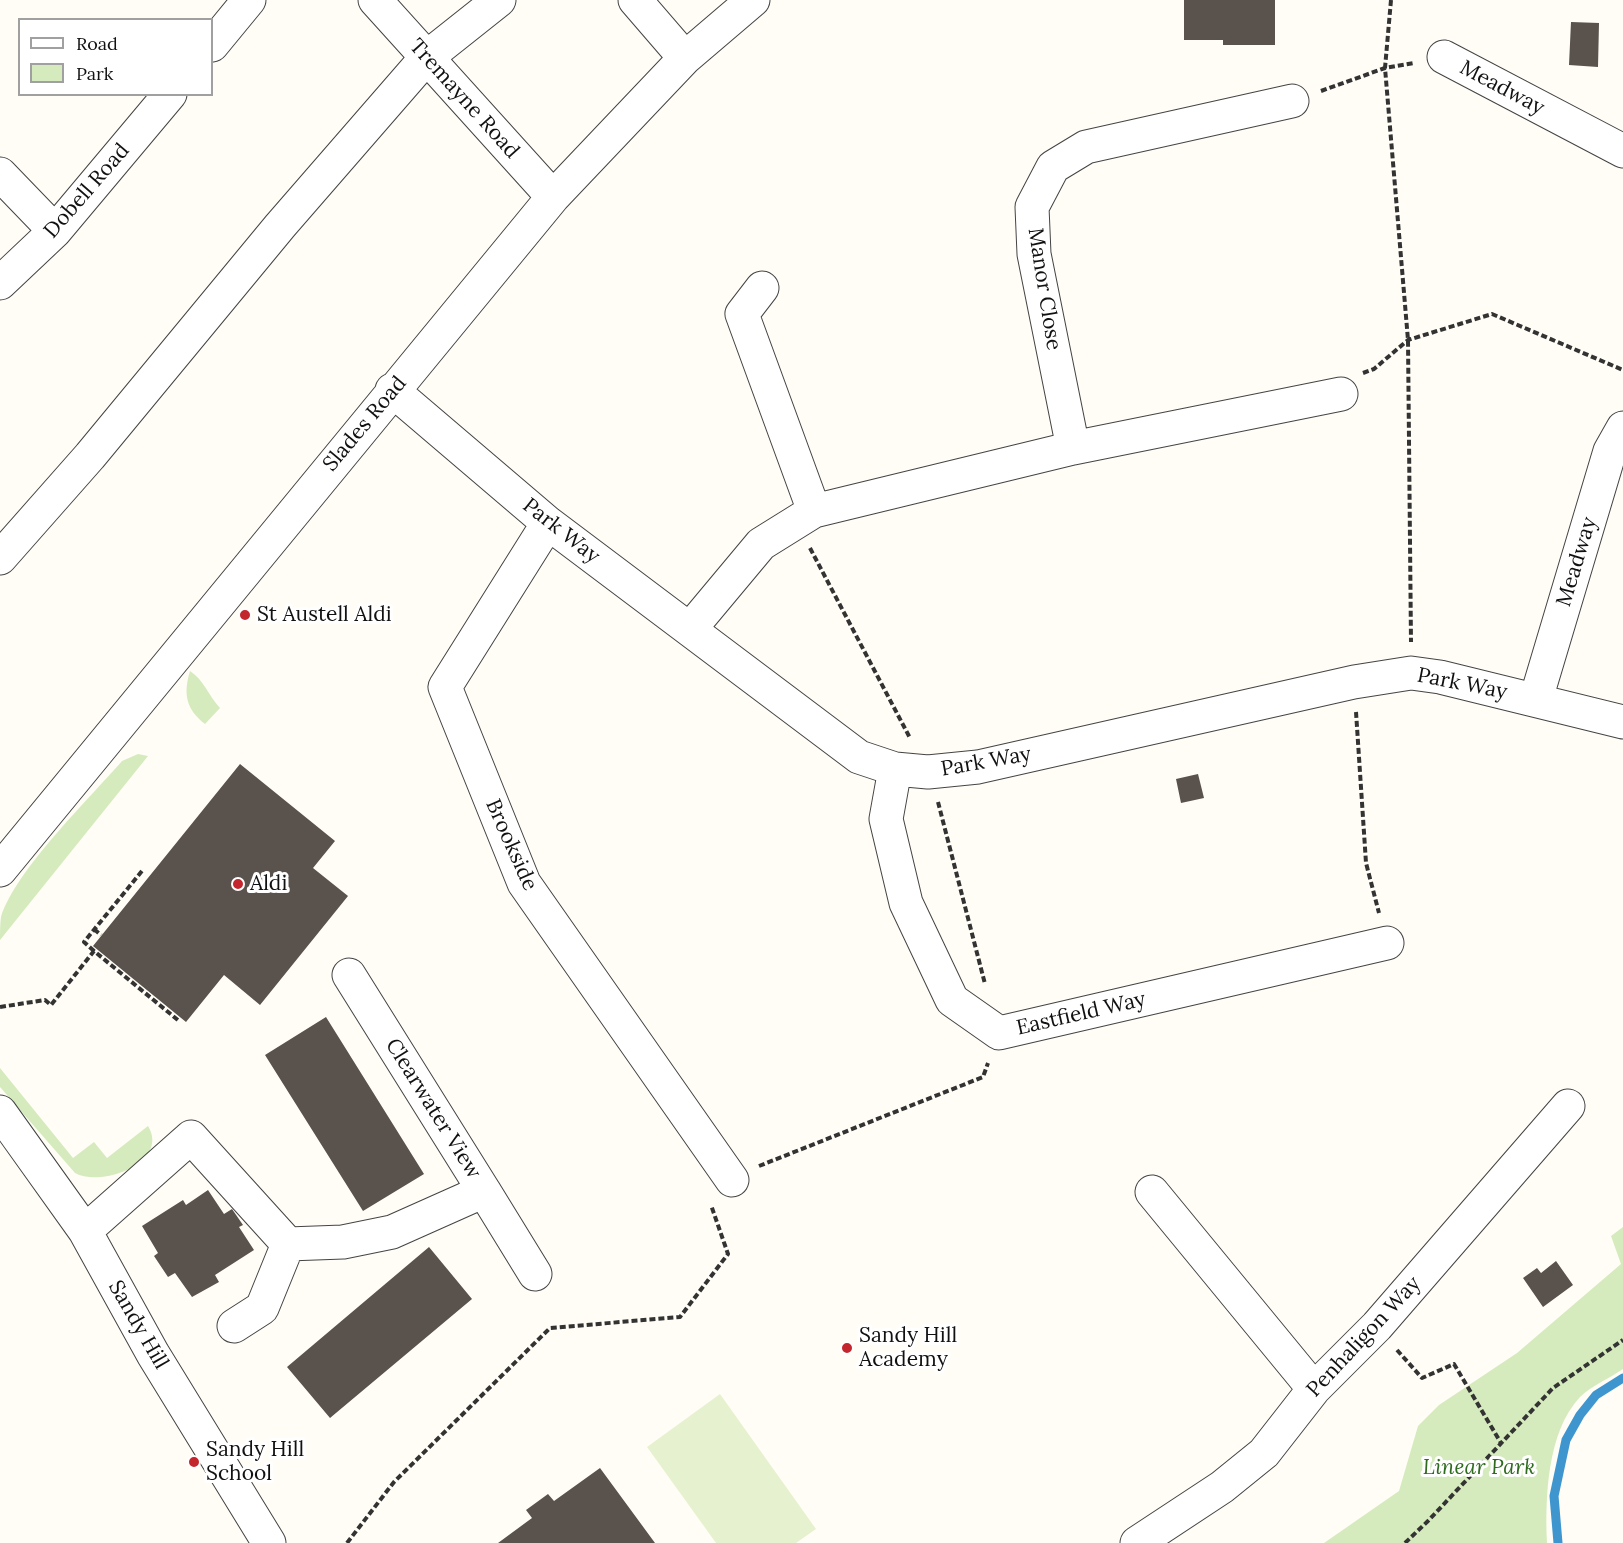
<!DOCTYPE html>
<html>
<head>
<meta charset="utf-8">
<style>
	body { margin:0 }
	#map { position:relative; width:1623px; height:1543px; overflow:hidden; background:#fffdf5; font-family:Lora,serif }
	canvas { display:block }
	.legend { position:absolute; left:18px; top:18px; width:195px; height:78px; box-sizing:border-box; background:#fff; border:2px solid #a0a0a0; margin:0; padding:8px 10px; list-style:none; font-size:18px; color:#111 }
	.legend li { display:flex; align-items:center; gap:12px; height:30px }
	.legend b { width:30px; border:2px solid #a0a0a0 }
</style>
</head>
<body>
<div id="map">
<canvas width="1623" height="1543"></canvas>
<ul class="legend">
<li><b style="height:8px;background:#fff"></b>Road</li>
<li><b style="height:16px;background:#d5ebbd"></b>Park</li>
</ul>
</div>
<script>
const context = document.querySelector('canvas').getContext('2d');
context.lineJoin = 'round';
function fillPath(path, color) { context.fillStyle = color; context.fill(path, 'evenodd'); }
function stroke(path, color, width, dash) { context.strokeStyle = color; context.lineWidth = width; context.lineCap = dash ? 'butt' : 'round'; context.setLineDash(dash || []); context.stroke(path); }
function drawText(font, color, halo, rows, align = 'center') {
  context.font = font + ' Lora,serif'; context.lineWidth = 6; context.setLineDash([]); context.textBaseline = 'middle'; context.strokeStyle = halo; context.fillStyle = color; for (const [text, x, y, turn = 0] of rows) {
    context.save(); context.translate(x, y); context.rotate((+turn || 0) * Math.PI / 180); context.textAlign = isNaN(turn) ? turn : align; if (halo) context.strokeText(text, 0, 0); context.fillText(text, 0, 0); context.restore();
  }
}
fillPath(new Path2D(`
	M 190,671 C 204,680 208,695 220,708 L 205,724 C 186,709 183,694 190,671 Z
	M 138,754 L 148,756 L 0,940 C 0,933 0,924 1,917 C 15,871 89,799 122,761 Z
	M 0,1068 L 73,1158 L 94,1142 L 107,1158 L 148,1126 C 170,1162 102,1188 75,1173 L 0,1087 Z
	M 1623,1227 L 1623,1369 C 1610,1378 1591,1386 1580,1397 C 1547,1432 1545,1498 1547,1543 L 1324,1543 L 1399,1491 L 1418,1426 L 1439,1405 L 1517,1353 L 1621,1264 L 1611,1236 Z`), '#d5ebbd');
fillPath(new Path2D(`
	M 720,1394 L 816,1529 L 796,1543 L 716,1543 L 647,1447 Z`), '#e6f2cf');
stroke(new Path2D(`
	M 1558,1543 L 1554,1496 L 1566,1440 L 1580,1415 L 1596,1395 L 1623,1378`), '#3f96cf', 9);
fillPath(new Path2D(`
	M 1184,0 L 1275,0 L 1275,45 L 1223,45 L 1223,40 L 1184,40 Z
	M 1571,22 L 1599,23 L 1598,67 L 1569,65 Z
	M 240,764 L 335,841 L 313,868 L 348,896 L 260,1005 L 224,975 L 186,1022 L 93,946 Z
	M 1198,774 L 1204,798 L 1181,803 L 1176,779 Z
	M 326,1017 L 424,1174 L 363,1211 L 265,1055 Z
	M 208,1190 L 224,1214 L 232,1209 L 243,1225 L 239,1227 L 254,1250 L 215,1275 L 219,1282 L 192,1297 L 175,1273 L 168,1277 L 154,1256 L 158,1253 L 142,1226 L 183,1200 L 186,1205 Z
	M 429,1247 L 472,1299 L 330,1418 L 287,1367 Z
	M 1556,1261 L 1573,1285 L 1543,1307 L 1523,1278 L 1537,1268 L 1541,1273 Z
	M 600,1468 L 655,1543 L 498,1543 L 532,1518 L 526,1510 L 548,1494 L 554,1501 Z`), '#5a524d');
const minor = new Path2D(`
	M 375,0 L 553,197
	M 635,0 L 685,58
	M 212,45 L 249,0
	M 1444,57 L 1623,151
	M 0,174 L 55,231
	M 0,283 L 55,231 L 170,94
	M 762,288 L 742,314 L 814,511
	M 392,390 L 548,523 L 859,757 L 895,769 L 928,772 L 978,767 L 1354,682 L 1411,673 L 1440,677 L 1623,722
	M 1073,448 L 1034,254 L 1032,207 L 1053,167 L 1086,147 L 1292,101
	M 548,523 L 445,687 L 524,883 L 732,1180
	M 0,558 L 90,456 L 280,226 L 426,58 L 499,0
	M 690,629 L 761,544 L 814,511 L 1073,448 L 1341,394
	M 1536,699 L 1610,451 L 1623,428
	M 895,769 L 886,819 L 906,903 L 952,1000 L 999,1033 L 1387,943
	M 0,870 L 553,197 L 685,58 L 753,0
	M 0,1112 L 85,1231 L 153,1354 L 269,1543
	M 484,1191 L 535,1274
	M 1152,1192 L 1314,1389
	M 85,1231 L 191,1137 L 288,1244 L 343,1242 L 392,1232 L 484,1191 L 349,975
	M 234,1326 L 262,1308 L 288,1244
	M 1137,1543 L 1222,1487 L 1264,1453 L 1314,1389 L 1377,1326 L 1568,1106`);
stroke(minor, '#444', 35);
stroke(new Path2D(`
	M 1391,0 L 1385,68 L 1408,340 L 1411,642
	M 1321,91 L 1385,68 L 1414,63
	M 1363,373 L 1374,369 L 1408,340 L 1492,314 L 1623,370
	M 810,548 L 910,738
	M 1356,712 L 1366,863 L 1379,913
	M 938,802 L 985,984
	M 94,929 L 101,935
	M 94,951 L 84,942 L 142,871
	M 0,1007 L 45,1000 L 51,1005 L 94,951 L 179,1021
	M 759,1166 L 983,1077 L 988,1063
	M 1397,1350 L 1422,1378 L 1454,1364 L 1501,1443
	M 347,1543 L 394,1482 L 550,1328 L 680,1317 L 728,1254 L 711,1205
	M 1405,1543 L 1428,1521 L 1553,1388 L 1623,1340`), '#333', 4, [6, 3]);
stroke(minor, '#fff', 33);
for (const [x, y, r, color] of [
	[245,615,6,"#c4262e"],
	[238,884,6,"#c4262e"],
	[847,1348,6,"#c4262e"],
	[194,1462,6,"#c4262e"]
]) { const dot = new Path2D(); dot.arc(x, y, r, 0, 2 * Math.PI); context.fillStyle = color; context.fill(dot); stroke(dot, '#fff', 2); }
drawText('21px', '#111', '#fff', [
	["Meadway",1502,88,28],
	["Tremayne Road",464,99,48],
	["Dobell Road",87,191,-49],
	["Manor Close",1044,289,81],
	["Slades Road",365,424,-50],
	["Park Way",561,531,38],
	["Meadway",1577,562,-73],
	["Park Way",1462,684,11],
	["Park Way",986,762,-10],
	["Brookside",511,845,66],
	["Eastfield Way",1081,1014,-13],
	["Clearwater View",433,1109,58],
	["Sandy Hill",138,1325,60],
	["Penhaligon Way",1364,1337,-47]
]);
drawText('21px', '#111', '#fff', [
	["St Austell Aldi",257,615],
	["Aldi",250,884],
	["Sandy Hill",859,1336],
	["Academy",859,1360],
	["Sandy Hill",206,1450],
	["School",206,1474]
], 'left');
drawText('italic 21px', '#2f6b1f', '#fff', [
	["Linear Park",1479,1468]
]);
</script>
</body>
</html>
